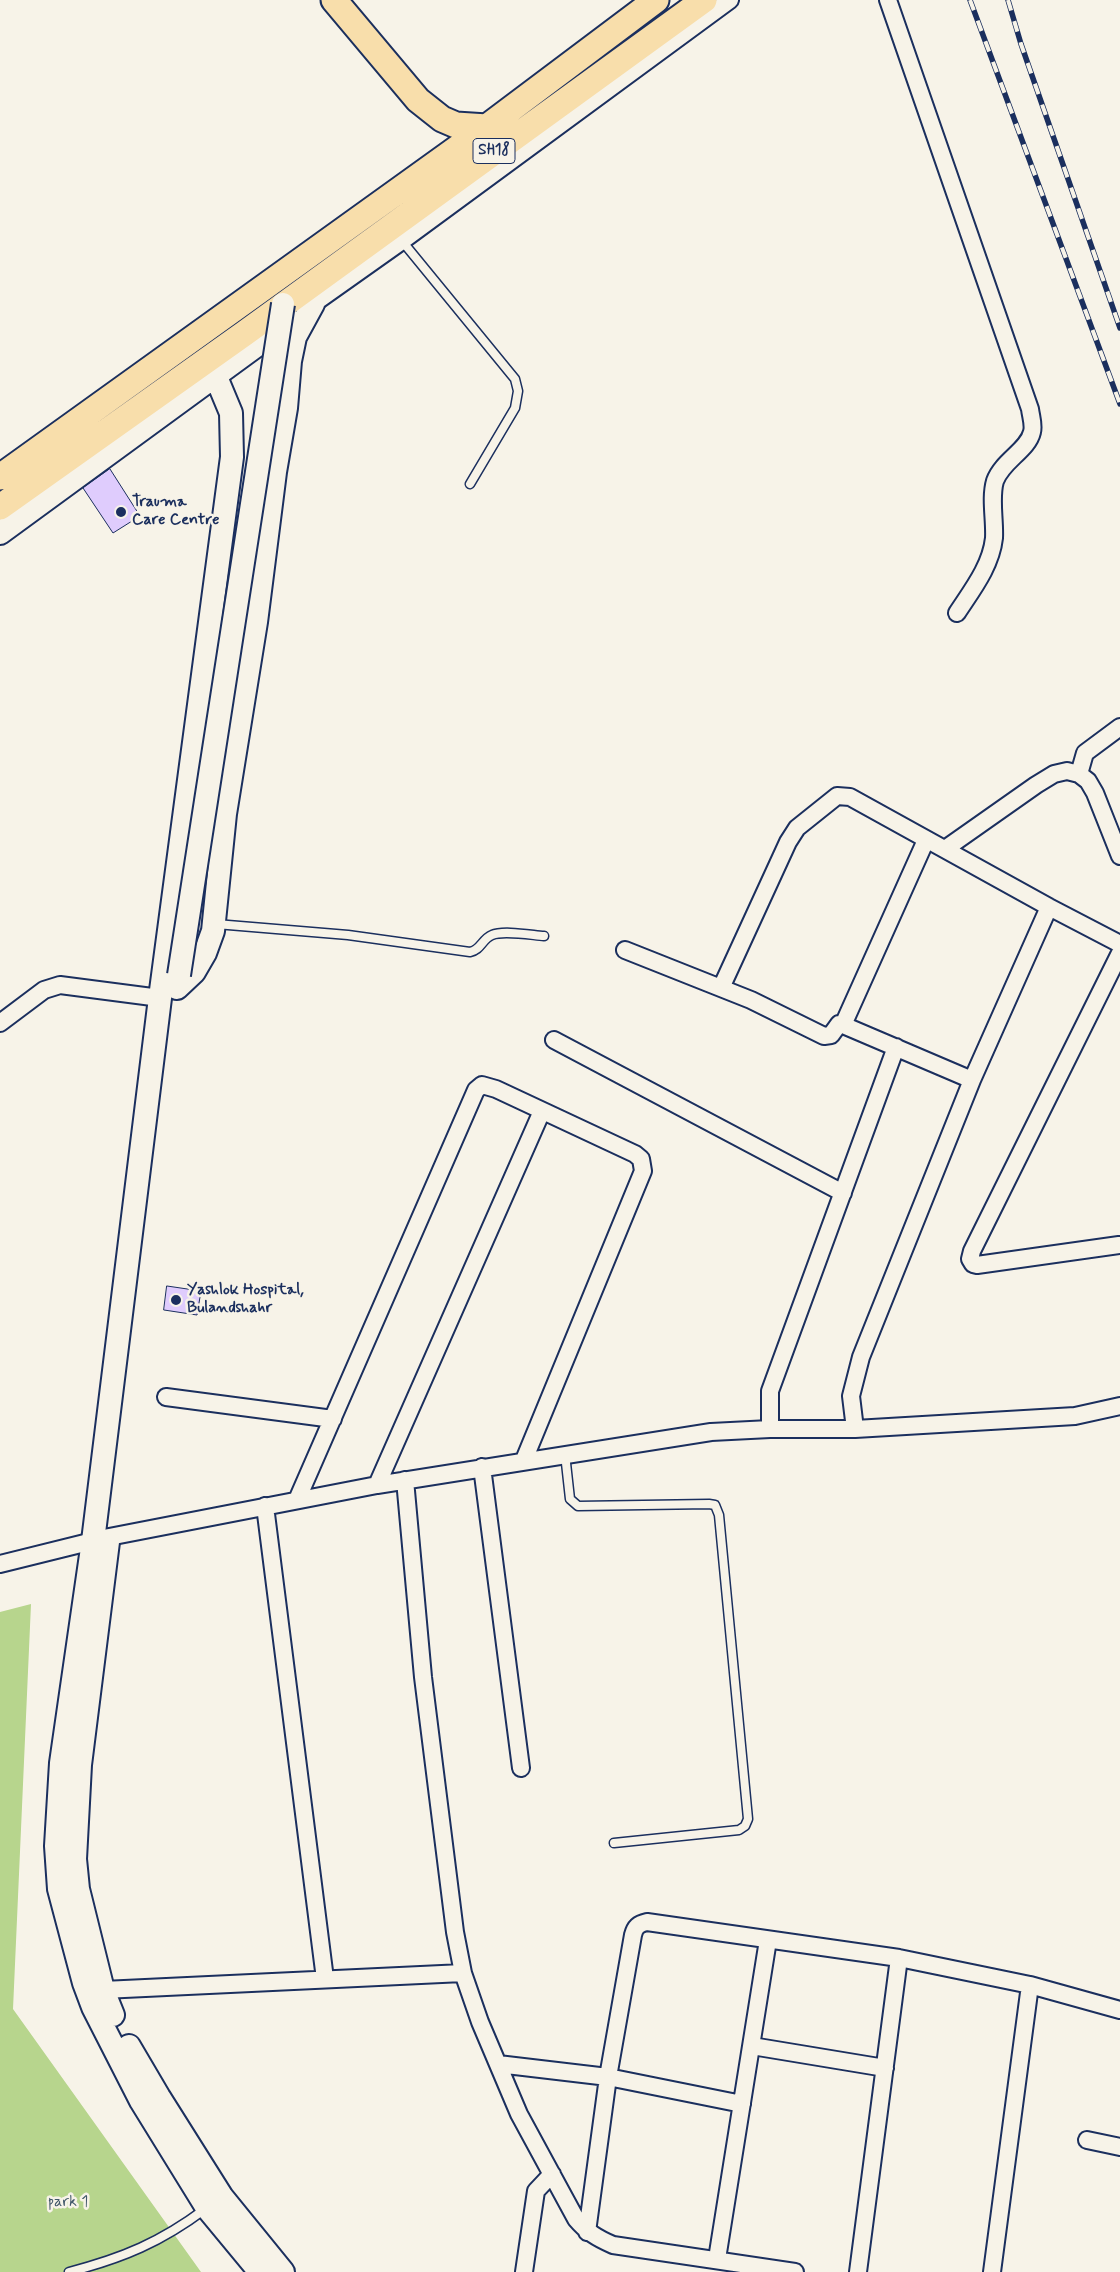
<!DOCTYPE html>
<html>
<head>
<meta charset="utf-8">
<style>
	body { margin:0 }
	canvas { display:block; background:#f7f3e8 }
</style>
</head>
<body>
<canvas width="1120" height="2272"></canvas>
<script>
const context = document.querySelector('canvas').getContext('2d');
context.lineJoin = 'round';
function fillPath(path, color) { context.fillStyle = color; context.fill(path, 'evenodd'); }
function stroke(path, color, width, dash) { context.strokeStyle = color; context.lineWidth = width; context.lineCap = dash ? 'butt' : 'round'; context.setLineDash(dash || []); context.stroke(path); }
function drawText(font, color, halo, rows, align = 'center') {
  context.font = font + ' Mynerve,sans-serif'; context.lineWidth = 5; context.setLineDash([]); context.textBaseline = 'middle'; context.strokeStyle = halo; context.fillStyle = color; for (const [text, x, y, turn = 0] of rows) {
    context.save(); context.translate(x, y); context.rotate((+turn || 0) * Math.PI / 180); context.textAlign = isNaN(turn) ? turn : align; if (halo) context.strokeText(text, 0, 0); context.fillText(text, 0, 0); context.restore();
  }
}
fillPath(new Path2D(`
	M 31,1604 L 13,2009 L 201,2272 L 0,2272 L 0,1612 Z`), '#b7d58d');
const building = new Path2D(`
	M 110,469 L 140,516 L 113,533 L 83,488 Z
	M 167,1286 L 201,1291 L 197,1315 L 164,1310 Z`);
fillPath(building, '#dfccfd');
stroke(building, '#1b2f5e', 1);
const lane = new Path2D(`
	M 402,241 L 515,379 L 518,391 L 515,408 L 470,484
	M 216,924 L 348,935 L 470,952 C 481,950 482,939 492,935 C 503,930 531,935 544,936
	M 565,1454 L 570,1499 L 578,1506 L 709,1504 L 715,1505 L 719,1515 L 748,1819 L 745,1826 L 739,1830 L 614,1843
	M 69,2272 C 123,2258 161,2242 205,2209`);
const street = new Path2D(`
	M 888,0 L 1030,409 C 1031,417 1034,425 1032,432 C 1028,450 1002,461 995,481 C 990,498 995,520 994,538 C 991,566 972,590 957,613
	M 313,304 L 402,241 L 730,0
	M 1079,774 L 1085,753 L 1120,727
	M 945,849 L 1036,785 L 1054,774 L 1067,771 L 1079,774 L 1088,781 L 1095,793 L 1120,856
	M 625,950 L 751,1000 L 824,1036 L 831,1035 L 839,1024 L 843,1025 L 972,1080
	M 721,988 L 788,842 L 797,828 L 837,796 L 850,797 L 1049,907 L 1120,944
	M 0,1023 L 44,990 L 60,985 L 160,998
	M 843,1025 L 926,840
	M 554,1040 L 843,1193
	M 1119,1245 L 977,1265 L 973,1264 L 970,1259 L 972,1251 L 1120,953
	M 166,1397 L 333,1419
	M 770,1429 L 770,1391 L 896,1047
	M 855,1429 L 851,1396 L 861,1357 L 972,1080 L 1049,907
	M 482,1467 L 521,1768
	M 405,1480 L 423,1677 L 455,1932 L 463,1973 L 480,2022 L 519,2114 L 576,2219 C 587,2232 597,2238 613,2245 L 795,2272
	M 377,1485 L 542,1111
	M 297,1500 L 476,1090 L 482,1085 L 496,1089 L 635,1154 L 641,1159 L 643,1171 L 524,1460
	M 265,1506 L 325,1979
	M 0,1564 L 109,1537 L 377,1485 L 711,1432 L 770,1429 L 855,1429 L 1075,1416 L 1120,1406
	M 103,1990 L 463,1973
	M 752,2046 L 885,2068
	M 498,2064 L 608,2077 L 742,2104
	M 1087,2140 L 1120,2147
	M 587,2232 L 608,2077 L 633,1935 C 635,1927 638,1924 647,1922 L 899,1958 L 1030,1985 L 1120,2010
	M 717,2259 L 768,1940
	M 524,2272 L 536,2191 L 552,2174
	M 858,2272 L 899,1958
	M 992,2272 L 1030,1985`);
const secondary = new Path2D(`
	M 216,377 L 231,413 L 232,457 L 160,998 L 93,1541 L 61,1763 L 56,1846 L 59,1889 L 84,1983 L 93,2007 L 141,2101 L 207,2208 L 260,2272
	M 0,533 L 290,321
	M 177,988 L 194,972 L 205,953 L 213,931 L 225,814 L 256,622 L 275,472 L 286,408 L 290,361 L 295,337 L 313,304
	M 108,1542 L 80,1765 L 75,1859 L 78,1889 L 103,1990 L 113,2015
	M 129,2046 L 159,2097 L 222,2197 L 283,2272`);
const primary = new Path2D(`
	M 334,0 L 418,100 L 442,119 L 456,125 L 487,127
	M 0,477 L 487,127 L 656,0
	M 0,507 L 245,333 L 704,0`);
stroke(lane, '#1b2f5e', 11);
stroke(street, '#1b2f5e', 20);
stroke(secondary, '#1b2f5e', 26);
stroke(primary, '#1b2f5e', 29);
stroke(lane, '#f7f3e8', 8);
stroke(street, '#f7f3e8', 16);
stroke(secondary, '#f7f3e8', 22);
stroke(primary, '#f8deab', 25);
const rail = new Path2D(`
	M 970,0 L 1120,404
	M 1008,0 L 1021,44 L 1120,328`);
stroke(rail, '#1b2f5e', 5.5);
stroke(rail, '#f7f3e8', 4, [11]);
const secondaryBridge = new Path2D(`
	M 179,975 L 283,304`);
stroke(secondaryBridge, '#1b2f5e', 26, []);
stroke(secondaryBridge, '#f7f3e8', 22);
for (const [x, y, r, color] of [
	[121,512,6,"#1b2f5e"],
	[176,1300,6,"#1b2f5e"]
]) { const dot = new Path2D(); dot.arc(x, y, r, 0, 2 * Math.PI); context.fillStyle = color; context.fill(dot); stroke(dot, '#f7f3e8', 2); }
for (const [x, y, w] of [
	[494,151,42]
]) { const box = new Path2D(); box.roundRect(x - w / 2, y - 12.5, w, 25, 4); context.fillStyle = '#f7f3e8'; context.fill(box); stroke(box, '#1b2f5e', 1); }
drawText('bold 15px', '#1b2f5e', null, [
	["SH18",494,151]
]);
drawText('bold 16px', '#1b2f5e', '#f7f3e8', [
	["Trauma",132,503],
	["Care Centre",132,521],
	["Yashlok Hospital,",187,1291],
	["Bulandshahr",187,1309]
], 'left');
drawText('16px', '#42586a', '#f7f3e8', [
	["park 1",68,2203]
]);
</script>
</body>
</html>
